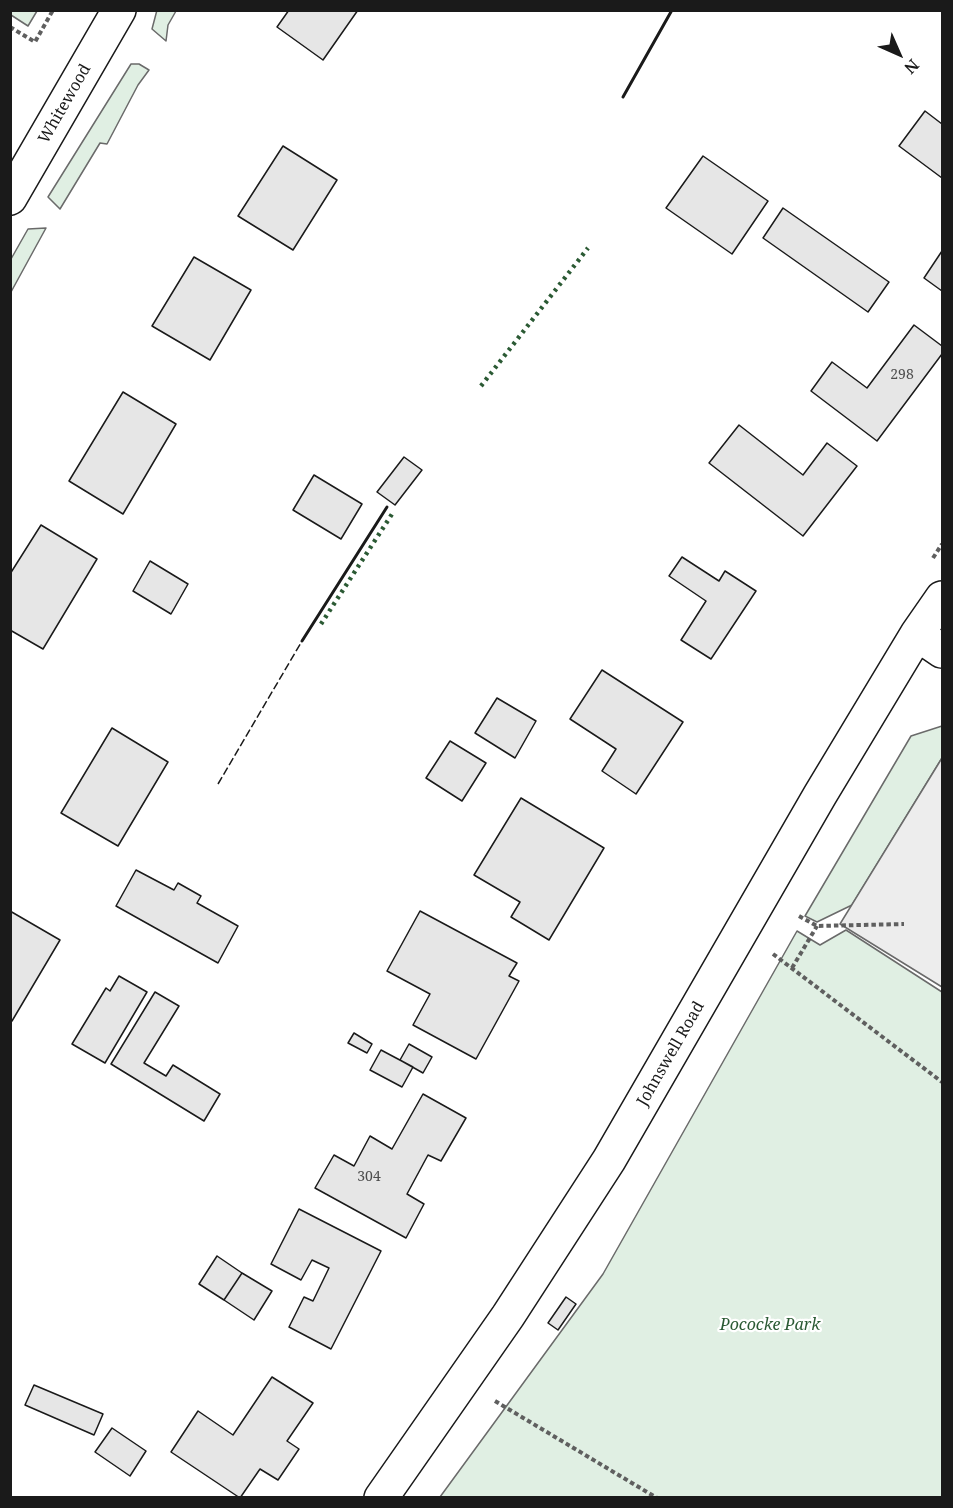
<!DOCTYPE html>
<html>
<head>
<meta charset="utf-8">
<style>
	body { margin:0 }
	#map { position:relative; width:953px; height:1508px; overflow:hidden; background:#fff; font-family:"Noto Serif",serif }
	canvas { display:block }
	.frame { position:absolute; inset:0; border:12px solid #1a1a1a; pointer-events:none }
	.north { position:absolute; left:869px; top:24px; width:60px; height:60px; -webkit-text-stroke:4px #fff; paint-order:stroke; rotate:135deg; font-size:16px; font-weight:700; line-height:24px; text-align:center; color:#1a1a1a }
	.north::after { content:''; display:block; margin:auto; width:21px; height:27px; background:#1a1a1a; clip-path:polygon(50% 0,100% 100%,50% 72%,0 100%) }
</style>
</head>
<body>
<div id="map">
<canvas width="953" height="1508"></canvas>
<div class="frame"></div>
<div class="north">N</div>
</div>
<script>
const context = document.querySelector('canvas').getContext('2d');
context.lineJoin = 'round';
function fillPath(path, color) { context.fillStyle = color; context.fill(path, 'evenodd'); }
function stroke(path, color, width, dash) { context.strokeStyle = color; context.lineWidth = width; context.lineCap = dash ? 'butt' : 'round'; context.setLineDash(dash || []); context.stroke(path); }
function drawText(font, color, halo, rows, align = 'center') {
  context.font = font + ' "Noto Serif",serif'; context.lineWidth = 4.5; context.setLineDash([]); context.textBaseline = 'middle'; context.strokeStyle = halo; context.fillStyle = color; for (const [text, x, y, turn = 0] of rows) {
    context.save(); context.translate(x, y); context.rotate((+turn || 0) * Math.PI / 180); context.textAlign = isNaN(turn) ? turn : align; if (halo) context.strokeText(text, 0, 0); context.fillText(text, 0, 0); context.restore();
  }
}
const green = new Path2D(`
	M 157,10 L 176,11 L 168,25 L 166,41 L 152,29 Z
	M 10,11 L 11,10 L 37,11 L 28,26 L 11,15 Z
	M 131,64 L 139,64 L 149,70 L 138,85 L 107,144 L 100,143 L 60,209 L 48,197 Z
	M 46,228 L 11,292 L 11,259 L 28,229 Z
	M 942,726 L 942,758 L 852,905 L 817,922 L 805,916 L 911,736 Z
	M 846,930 L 942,992 L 942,1497 L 440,1497 L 603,1274 L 797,931 L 820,945 Z`);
fillPath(green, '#e0efe3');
stroke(green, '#6a6a6a', 1.5);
const parking = new Path2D(`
	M 942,758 L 942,987 L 840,924 Z`);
fillPath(parking, '#ededed');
stroke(parking, '#6a6a6a', 1.5);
const building = new Path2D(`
	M 289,10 L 358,10 L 323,60 L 277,27 Z
	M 925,111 L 942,124 L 942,178 L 899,146 Z
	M 283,146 L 337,180 L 293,250 L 238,216 Z
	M 703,156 L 768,201 L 732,254 L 666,208 Z
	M 783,208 L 889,282 L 868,312 L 763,238 Z
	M 942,251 L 942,291 L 924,278 Z
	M 194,257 L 251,290 L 210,360 L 152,326 Z
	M 914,325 L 942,346 L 942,354 L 877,441 L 811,391 L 832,362 L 867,388 Z
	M 123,392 L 176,424 L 123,514 L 69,481 Z
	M 739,425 L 803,475 L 827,443 L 857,466 L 803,536 L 709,463 Z
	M 404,457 L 422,470 L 395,505 L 377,492 Z
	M 314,475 L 362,504 L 341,539 L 293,510 Z
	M 41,525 L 97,559 L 43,649 L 10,630 L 10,574 Z
	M 682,557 L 719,581 L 725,571 L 756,591 L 711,659 L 681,640 L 706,601 L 669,576 Z
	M 150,561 L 188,584 L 171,614 L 133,591 Z
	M 602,670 L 683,722 L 636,794 L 602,771 L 616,749 L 570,719 Z
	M 497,698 L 536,721 L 515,758 L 475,733 Z
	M 112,728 L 168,762 L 118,846 L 61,813 Z
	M 450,741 L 486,763 L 462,801 L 426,778 Z
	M 521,798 L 604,848 L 549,940 L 511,917 L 520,902 L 474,875 Z
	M 136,870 L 174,890 L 178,883 L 201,896 L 197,903 L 238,926 L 218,963 L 116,906 Z
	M 10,911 L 60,940 L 12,1021 L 10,1019 Z
	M 420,911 L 517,963 L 509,976 L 519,981 L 476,1059 L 413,1025 L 430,994 L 387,971 Z
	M 119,976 L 147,992 L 105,1063 L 72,1044 L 106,988 L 110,991 Z
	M 155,992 L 179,1006 L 144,1063 L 166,1076 L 173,1065 L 220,1094 L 204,1121 L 111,1064 Z
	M 354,1033 L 372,1044 L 367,1053 L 348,1043 Z
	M 409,1044 L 432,1057 L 423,1073 L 400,1060 Z
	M 381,1050 L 413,1067 L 402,1087 L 370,1070 Z
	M 423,1094 L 466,1118 L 441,1161 L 428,1155 L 407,1194 L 424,1204 L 406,1238 L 315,1188 L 334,1155 L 354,1166 L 370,1136 L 392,1149 Z
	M 299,1209 L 381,1251 L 331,1349 L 289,1327 L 304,1297 L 313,1301 L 329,1268 L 312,1260 L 301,1280 L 271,1264 Z
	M 217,1256 L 242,1273 L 224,1300 L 199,1284 Z
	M 242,1273 L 272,1291 L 254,1320 L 224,1300 Z
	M 566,1297 L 576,1304 L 558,1330 L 548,1323 Z
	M 272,1377 L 313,1403 L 287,1441 L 299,1449 L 278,1480 L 260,1469 L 240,1498 L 171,1452 L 198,1411 L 233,1435 Z
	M 34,1385 L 103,1414 L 94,1435 L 25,1405 Z
	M 112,1428 L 146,1451 L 130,1476 L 95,1452 Z`);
fillPath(building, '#e6e6e6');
stroke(building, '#1a1a1a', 1.5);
const minor = new Path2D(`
	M 10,198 L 119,10
	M 917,634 L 942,651
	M 381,1498 L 508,1316 L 609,1160 L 820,795 L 917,634 L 942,598`);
stroke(minor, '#1a1a1a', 36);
stroke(new Path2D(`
	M 10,27 L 35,42 L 53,10
	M 933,558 L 942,544
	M 799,916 L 817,926 L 904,924
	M 773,954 L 942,1082
	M 792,968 L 817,926
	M 495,1401 L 657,1498`), '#5f5f5f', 4, [4.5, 3]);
stroke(minor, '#fff', 33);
stroke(new Path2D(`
	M 481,386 L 588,248
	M 321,624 L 394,511`), '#2b5a34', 4.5, [3, 4.5]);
stroke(new Path2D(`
	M 218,784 L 302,641`), '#1a1a1a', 1.5, [8, 3]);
stroke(new Path2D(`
	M 623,97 L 672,10
	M 302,641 L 387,507`), '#1a1a1a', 3);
drawText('14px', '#4d4d4d', null, [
	["298",902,375],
	["304",369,1177]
]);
drawText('16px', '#1a1a1a', '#fff', [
	["Whitewood",65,104,-60],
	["Johnswell Road",671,1054,-60]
]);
drawText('italic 16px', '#2b5a34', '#fff', [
	["Pococke Park",770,1325]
]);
</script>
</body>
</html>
